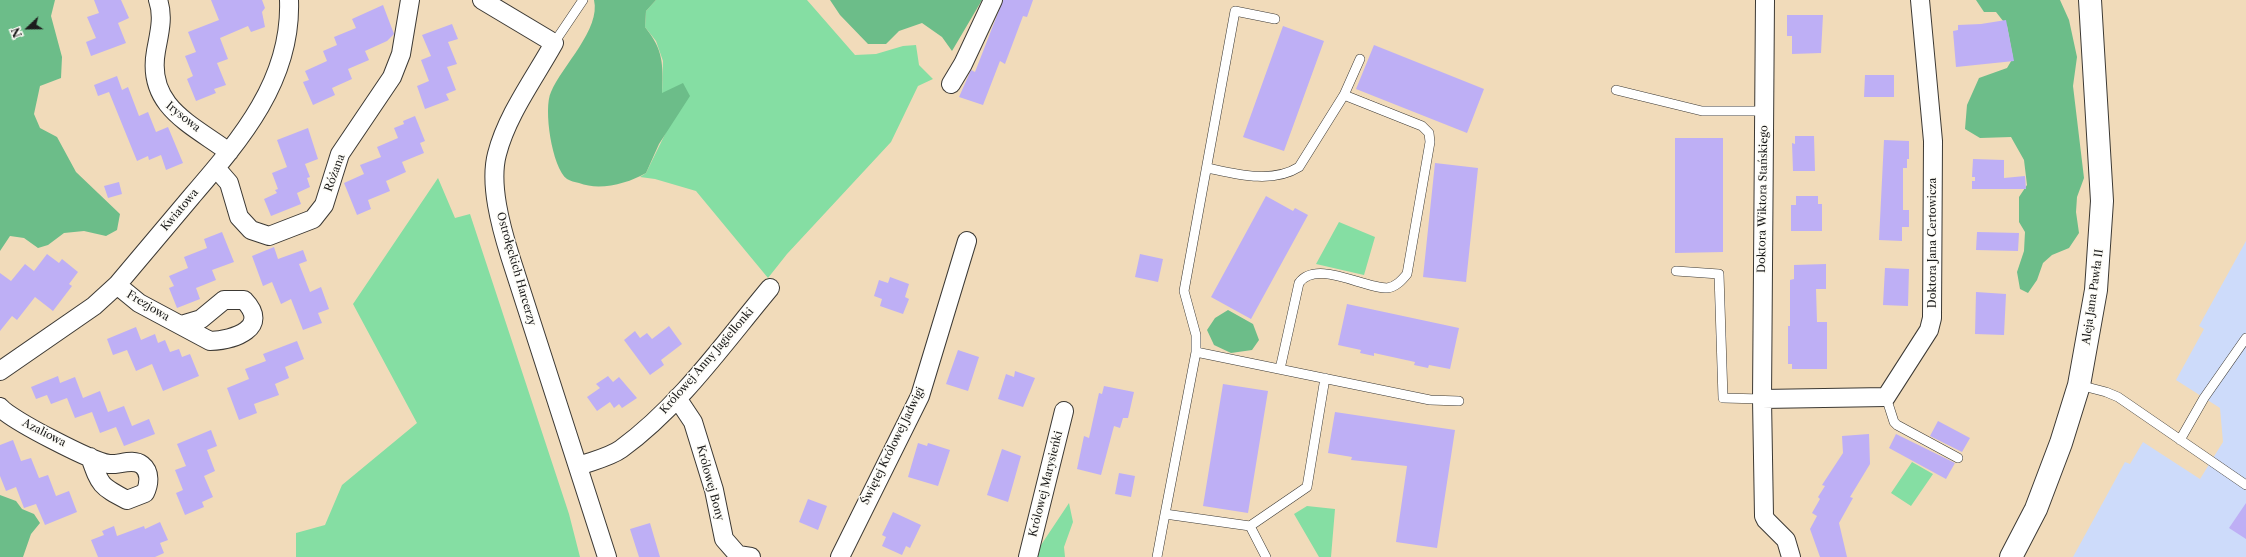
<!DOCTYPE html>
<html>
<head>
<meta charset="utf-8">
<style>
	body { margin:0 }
	#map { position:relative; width:2246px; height:557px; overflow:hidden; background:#f1dbba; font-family:"Libre Caslon Text",serif }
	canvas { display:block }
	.north { position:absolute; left:8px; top:8px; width:40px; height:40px; -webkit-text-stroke:3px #fdfcf7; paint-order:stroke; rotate:248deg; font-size:11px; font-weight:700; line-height:16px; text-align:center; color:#1c1c1c }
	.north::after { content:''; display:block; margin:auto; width:14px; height:18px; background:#1c1c1c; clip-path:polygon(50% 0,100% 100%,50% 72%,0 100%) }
</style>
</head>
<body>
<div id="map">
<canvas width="2246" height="557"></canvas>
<div class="north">N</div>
</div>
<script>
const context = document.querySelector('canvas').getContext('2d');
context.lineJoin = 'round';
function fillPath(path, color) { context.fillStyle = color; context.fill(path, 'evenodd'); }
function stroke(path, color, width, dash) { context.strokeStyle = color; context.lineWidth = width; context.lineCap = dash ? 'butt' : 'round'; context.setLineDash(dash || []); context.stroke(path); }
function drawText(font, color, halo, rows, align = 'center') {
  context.font = font + ' "Libre Caslon Text",serif'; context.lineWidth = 3; context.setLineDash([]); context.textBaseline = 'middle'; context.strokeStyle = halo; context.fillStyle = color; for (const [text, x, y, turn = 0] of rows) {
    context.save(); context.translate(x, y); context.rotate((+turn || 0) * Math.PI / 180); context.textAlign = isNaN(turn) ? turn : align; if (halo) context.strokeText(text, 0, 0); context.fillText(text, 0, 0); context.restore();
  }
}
fillPath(new Path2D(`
	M 2246,241 L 2246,557 L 2073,557 L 2125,462 L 2130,464 L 2143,442 L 2200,479 L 2223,442 L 2220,408 L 2176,380 L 2204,329 L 2199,326 Z`), '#cddbfa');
fillPath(new Path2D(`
	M 656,0 L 807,0 L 855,55 L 876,54 L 903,46 L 916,45 L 919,65 L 933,79 L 918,86 L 891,142 L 787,254 L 768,278 L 696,191 L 655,179 L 640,177 L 646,173 L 670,124 L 662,94 L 663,61 L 656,41 L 645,27 L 646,11 Z
	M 438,178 L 455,218 L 470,214 L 569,514 L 580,557 L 296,557 L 296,533 L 325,525 L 342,485 L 417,423 L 353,304 Z
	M 1339,222 L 1375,237 L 1364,275 L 1316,264 Z
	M 1912,462 L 1933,474 L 1911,506 L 1891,493 Z
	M 1069,503 L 1073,522 L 1064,547 L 1065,557 L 1033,557 Z
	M 1307,506 L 1335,509 L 1331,557 L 1319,557 L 1294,514 Z`), '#85dea3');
fillPath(new Path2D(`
	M 0,0 L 55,0 L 51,16 L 62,57 L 61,78 L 40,86 L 34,114 L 40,128 L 57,137 L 76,172 L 120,214 L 117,230 L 106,236 L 84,231 L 64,233 L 48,245 L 38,248 L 24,238 L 10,236 L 0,251 Z
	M 594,0 L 656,0 L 646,11 L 645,27 C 664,51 663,64 662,93 L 683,83 L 690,96 L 659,144 L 646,173 C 627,184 599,191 579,183 C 575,182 570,181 567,179 C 552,168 543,108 551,92 C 562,66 601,29 594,0 Z
	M 830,0 L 982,0 L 952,51 L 942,37 L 922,23 L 899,31 L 886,44 L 868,44 L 840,15 Z
	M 1976,0 L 2060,0 L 2069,20 L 2077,57 L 2073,86 L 2084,178 L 2077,197 L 2076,212 L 2079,233 L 2069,248 L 2052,255 L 2043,263 L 2037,280 L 2028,293 L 2020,289 L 2017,272 L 2024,251 L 2025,232 L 2019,222 L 2019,197 L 2027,185 L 2024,160 L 2011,137 L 1980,138 L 1965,129 L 1967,105 L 1979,78 L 2007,68 L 2013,58 L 2007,26 L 1996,12 L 1984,12 Z
	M 1228,310 L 1253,324 L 1259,340 L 1252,350 L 1231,353 L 1214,345 L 1207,330 L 1215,318 Z
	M 0,495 L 16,501 L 22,509 L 34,514 L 40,523 L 31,534 L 23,557 L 0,557 Z`), '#6cbd89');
fillPath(new Path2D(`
	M 94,0 L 121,0 L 129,18 L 118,23 L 126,43 L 91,56 L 86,42 L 96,38 L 87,17 L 99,13 Z
	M 211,0 L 262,0 L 265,8 L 262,12 L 265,27 L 251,32 L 248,26 L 220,38 L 228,59 L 217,63 L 226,85 L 214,89 L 216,93 L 196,101 L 187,79 L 193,76 L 185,56 L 196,52 L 188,32 L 219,20 Z
	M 1003,0 L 1033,0 L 1027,17 L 1023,16 L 1005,64 L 1000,61 L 983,105 L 959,97 L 971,70 L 975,72 Z
	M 383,5 L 394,34 L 387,41 L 365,51 L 369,60 L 348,69 L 352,79 L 332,88 L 335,95 L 313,105 L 303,82 L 309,80 L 305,71 L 327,61 L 323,51 L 337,45 L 334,37 L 356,28 L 352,19 Z
	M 1787,15 L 1823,15 L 1821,53 L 1792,54 L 1792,36 L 1787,36 Z
	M 2006,20 L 2014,61 L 1956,67 L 1953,31 L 1958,30 L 1958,25 L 1981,24 Z
	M 452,24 L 458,39 L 448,42 L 457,64 L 447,67 L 456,90 L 446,94 L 449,100 L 425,109 L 417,86 L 429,81 L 421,60 L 431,56 L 422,35 Z
	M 1283,26 L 1324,41 L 1284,151 L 1243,137 Z
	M 1374,45 L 1484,89 L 1467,133 L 1356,89 Z
	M 1865,75 L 1894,75 L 1894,97 L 1864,97 Z
	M 117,76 L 122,90 L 128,87 L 139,116 L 148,112 L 156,132 L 168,127 L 183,163 L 166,170 L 161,155 L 149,160 L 148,156 L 137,161 L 109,92 L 98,96 L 94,85 Z
	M 415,116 L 425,141 L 420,143 L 424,153 L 402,162 L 406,172 L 386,181 L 390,191 L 368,200 L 371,209 L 357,215 L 344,183 L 364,174 L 360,165 L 381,157 L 377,147 L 398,138 L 394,128 L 404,124 L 403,121 Z
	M 308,128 L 318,159 L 305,164 L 310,177 L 307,178 L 310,187 L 297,193 L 301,204 L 271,216 L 264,199 L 277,193 L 275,190 L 278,189 L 272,173 L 287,167 L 277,140 Z
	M 1795,136 L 1814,136 L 1815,171 L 1793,171 L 1792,143 L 1795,144 Z
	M 1675,138 L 1723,138 L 1723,252 L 1675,253 Z
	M 1884,140 L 1909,141 L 1909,159 L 1907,159 L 1907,168 L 1903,168 L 1903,210 L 1909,210 L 1909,227 L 1902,227 L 1902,241 L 1879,240 Z
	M 1973,159 L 2004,160 L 2004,178 L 2025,176 L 2026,189 L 1972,189 L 1972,181 L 1975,181 L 1975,177 L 1972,177 Z
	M 1435,163 L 1478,168 L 1466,282 L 1423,277 Z
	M 119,182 L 122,194 L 108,198 L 104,186 Z
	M 1266,196 L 1293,211 L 1295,208 L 1308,215 L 1251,319 L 1211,297 Z
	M 1796,196 L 1818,196 L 1818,204 L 1822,204 L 1822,231 L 1791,231 L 1791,205 L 1796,205 Z
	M 222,232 L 234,262 L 212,270 L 216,280 L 196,288 L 200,299 L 177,308 L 169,288 L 174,286 L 169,276 L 188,268 L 184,257 L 207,248 L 204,239 Z
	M 1977,232 L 2019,233 L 2018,251 L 1976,250 Z
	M 274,247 L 278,259 L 303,250 L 307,261 L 299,264 L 310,292 L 321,287 L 329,309 L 318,313 L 322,323 L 303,330 L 291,299 L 281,304 L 272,282 L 263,286 L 252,256 Z
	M 47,254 L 59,263 L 62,259 L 78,272 L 69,284 L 72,286 L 53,311 L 35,297 L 17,320 L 12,316 L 0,331 L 0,273 L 11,281 L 25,264 L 34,271 Z
	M 1140,254 L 1163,259 L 1158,282 L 1135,277 Z
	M 1826,264 L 1826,289 L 1816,289 L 1817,322 L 1827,322 L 1827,369 L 1792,369 L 1792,364 L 1788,364 L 1788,326 L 1790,326 L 1790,280 L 1794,279 L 1794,265 Z
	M 1885,268 L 1909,269 L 1908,306 L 1883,305 Z
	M 890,277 L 909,284 L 905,297 L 909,299 L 903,314 L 880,306 L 882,299 L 874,296 L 879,280 L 888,283 Z
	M 1976,292 L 2006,294 L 2004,335 L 1975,334 Z
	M 1347,304 L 1459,328 L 1450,369 L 1429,365 L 1428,368 L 1414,365 L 1415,362 L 1374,353 L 1374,356 L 1360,353 L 1361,350 L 1338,345 Z
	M 669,326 L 682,344 L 661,360 L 664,365 L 650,375 L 624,340 L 635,331 L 640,338 L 647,333 L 652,339 Z
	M 136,327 L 141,340 L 155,334 L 158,343 L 165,340 L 170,352 L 179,349 L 182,357 L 190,354 L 199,376 L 163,391 L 152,364 L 136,371 L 127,350 L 113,355 L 107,339 Z
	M 297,341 L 304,359 L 285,367 L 289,378 L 275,384 L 279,395 L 254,404 L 257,413 L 239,420 L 227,388 L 249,379 L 245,369 L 266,361 L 263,354 Z
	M 958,350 L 979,357 L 968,391 L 946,384 Z
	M 1015,371 L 1035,378 L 1023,407 L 998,399 L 1006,374 L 1014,377 Z
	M 58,376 L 60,383 L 75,377 L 83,398 L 100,391 L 108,412 L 124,406 L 132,426 L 149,419 L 155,434 L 124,446 L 116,427 L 100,433 L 92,412 L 75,418 L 67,398 L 51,404 L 47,395 L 36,399 L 31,387 Z
	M 608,376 L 613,382 L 619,377 L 637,398 L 622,408 L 619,404 L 614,408 L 610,402 L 597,411 L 587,397 L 600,388 L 596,384 Z
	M 1223,384 L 1268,391 L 1248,513 L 1203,506 Z
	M 1104,386 L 1134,392 L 1128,418 L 1123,418 L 1120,428 L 1114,426 L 1101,475 L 1077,469 L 1084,436 L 1089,438 L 1099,393 L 1102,394 Z
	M 1335,412 L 1455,430 L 1437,548 L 1396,542 L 1407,466 L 1351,460 L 1352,457 L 1328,453 Z
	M 1938,421 L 1970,438 L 1962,452 L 1930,436 Z
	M 211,430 L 217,446 L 207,450 L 215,471 L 204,476 L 213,497 L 202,502 L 204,507 L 185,515 L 176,493 L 183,490 L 175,470 L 186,466 L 177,444 Z
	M 1869,434 L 1870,464 L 1850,497 L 1853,498 L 1839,523 L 1847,557 L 1820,557 L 1810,529 L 1817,516 L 1812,513 L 1820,499 L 1818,497 L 1825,486 L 1822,485 L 1843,453 L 1842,436 Z
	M 1896,434 L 1955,463 L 1946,479 L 1889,448 Z
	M 13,440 L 21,461 L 31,458 L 39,478 L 48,475 L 56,496 L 69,491 L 77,512 L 45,525 L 36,504 L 24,508 L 16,487 L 6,491 L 0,476 L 0,445 Z
	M 918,443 L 927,446 L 928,443 L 950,450 L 938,486 L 908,477 Z
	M 1002,449 L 1021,456 L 1008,502 L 987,495 Z
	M 1119,473 L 1135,476 L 1131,497 L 1115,494 Z
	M 808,499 L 827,506 L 818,530 L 799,522 Z
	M 2246,503 L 2246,539 L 2229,528 Z
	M 893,512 L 921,525 L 910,548 L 906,546 L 902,555 L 882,546 L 886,537 L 882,535 Z
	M 160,522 L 168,540 L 160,543 L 164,553 L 155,557 L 98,557 L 91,540 L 104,535 L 102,531 L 114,526 L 117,536 L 144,526 L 145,529 Z
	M 650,523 L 660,557 L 639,557 L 630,529 Z`), '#beaff5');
const lane = new Path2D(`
	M 554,43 L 583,0
	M 1616,90 L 1702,111 L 1764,111
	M 1208,168 C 1236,174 1272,184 1299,167 L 1344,95 L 1360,59
	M 1676,271 L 1719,274 L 1723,398 L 1762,399
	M 1196,352 L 1196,335 L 1184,291 L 1235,11 L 1275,19
	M 1280,369 L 1299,283 C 1316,259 1363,288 1387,288 C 1396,287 1402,280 1407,274 L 1430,142 L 1429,133 L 1422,126 L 1344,95
	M 2079,385 L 2106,392 L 2118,397 L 2246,485
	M 1886,397 L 1894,422 L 1897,425 L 1958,458
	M 2180,440 L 2204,398 L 2246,338
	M 1165,514 L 1196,352 L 1430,400 L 1459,401
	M 1250,526 L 1307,487 L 1325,378
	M 1157,557 L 1165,514 L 1250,526 L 1266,557`);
const street = new Path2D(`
	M 158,0 C 164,17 159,34 156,51 C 146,106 191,124 229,152
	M 482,0 L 554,43 C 534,79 507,115 497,154 C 489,184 501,227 510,256 L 607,557
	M 951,84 L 963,64 L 993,0
	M 216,168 L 229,183 L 239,217 L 251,230 L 269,236 L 313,219 L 324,205 L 340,154 L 392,77 L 401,54 L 410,0
	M 117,285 L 139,303 L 210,341 C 234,340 271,328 244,300 L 224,300 L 201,319 L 181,325
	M 0,371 L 94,306 L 117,285 C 142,255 167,226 192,196 C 241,139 292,80 289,0
	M 677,398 L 693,422 L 714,490 L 724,539 L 738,555 L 751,557
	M 1762,399 L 1765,0
	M 0,407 C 9,419 93,462 109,464 C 119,465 133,458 142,465 C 151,472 149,485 145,493 L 127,500 C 100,486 100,485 90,457
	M 579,466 C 592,461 610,457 621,449 C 680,406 724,343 770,288
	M 840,557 L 920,396 L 967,241
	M 1028,557 L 1064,411
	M 1791,557 L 1786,540 L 1766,520 L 1764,516 L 1762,399 L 1886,397 L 1929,330 L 1932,318 L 1933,141 L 1920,0`);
const secondary = new Path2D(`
	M 2011,557 L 2036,509 L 2061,443 L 2079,385 L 2096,290 L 2102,201 L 2090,0`);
stroke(lane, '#3c3934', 10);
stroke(street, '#3c3934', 20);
stroke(secondary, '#3c3934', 24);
stroke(lane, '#fff', 9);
stroke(street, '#fff', 18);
stroke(secondary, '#fff', 22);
drawText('11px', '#1c1c1c', '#fdfcf7', [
	["Irysowa",183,117,39],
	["Różana",335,173,-70],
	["Doktora Wiktora Stańskiego",1763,199,-89],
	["Kwiatowa",180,210,-50],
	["Doktora Jana Certowicza",1933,243,-90],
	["Ostrołęckich Harcerzy",516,269,74],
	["Aleja Jana Pawła II",2093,297,-82],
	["Frezjowa",148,306,31],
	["Królowej Anny Jagiellonki",707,361,-49],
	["Azaliowa",44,433,27],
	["Świętej Królowej Jadwigi",893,446,-64],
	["Królowej Bony",710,483,75],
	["Królowej Marysieńki",1046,484,-76]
]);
</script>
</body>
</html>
